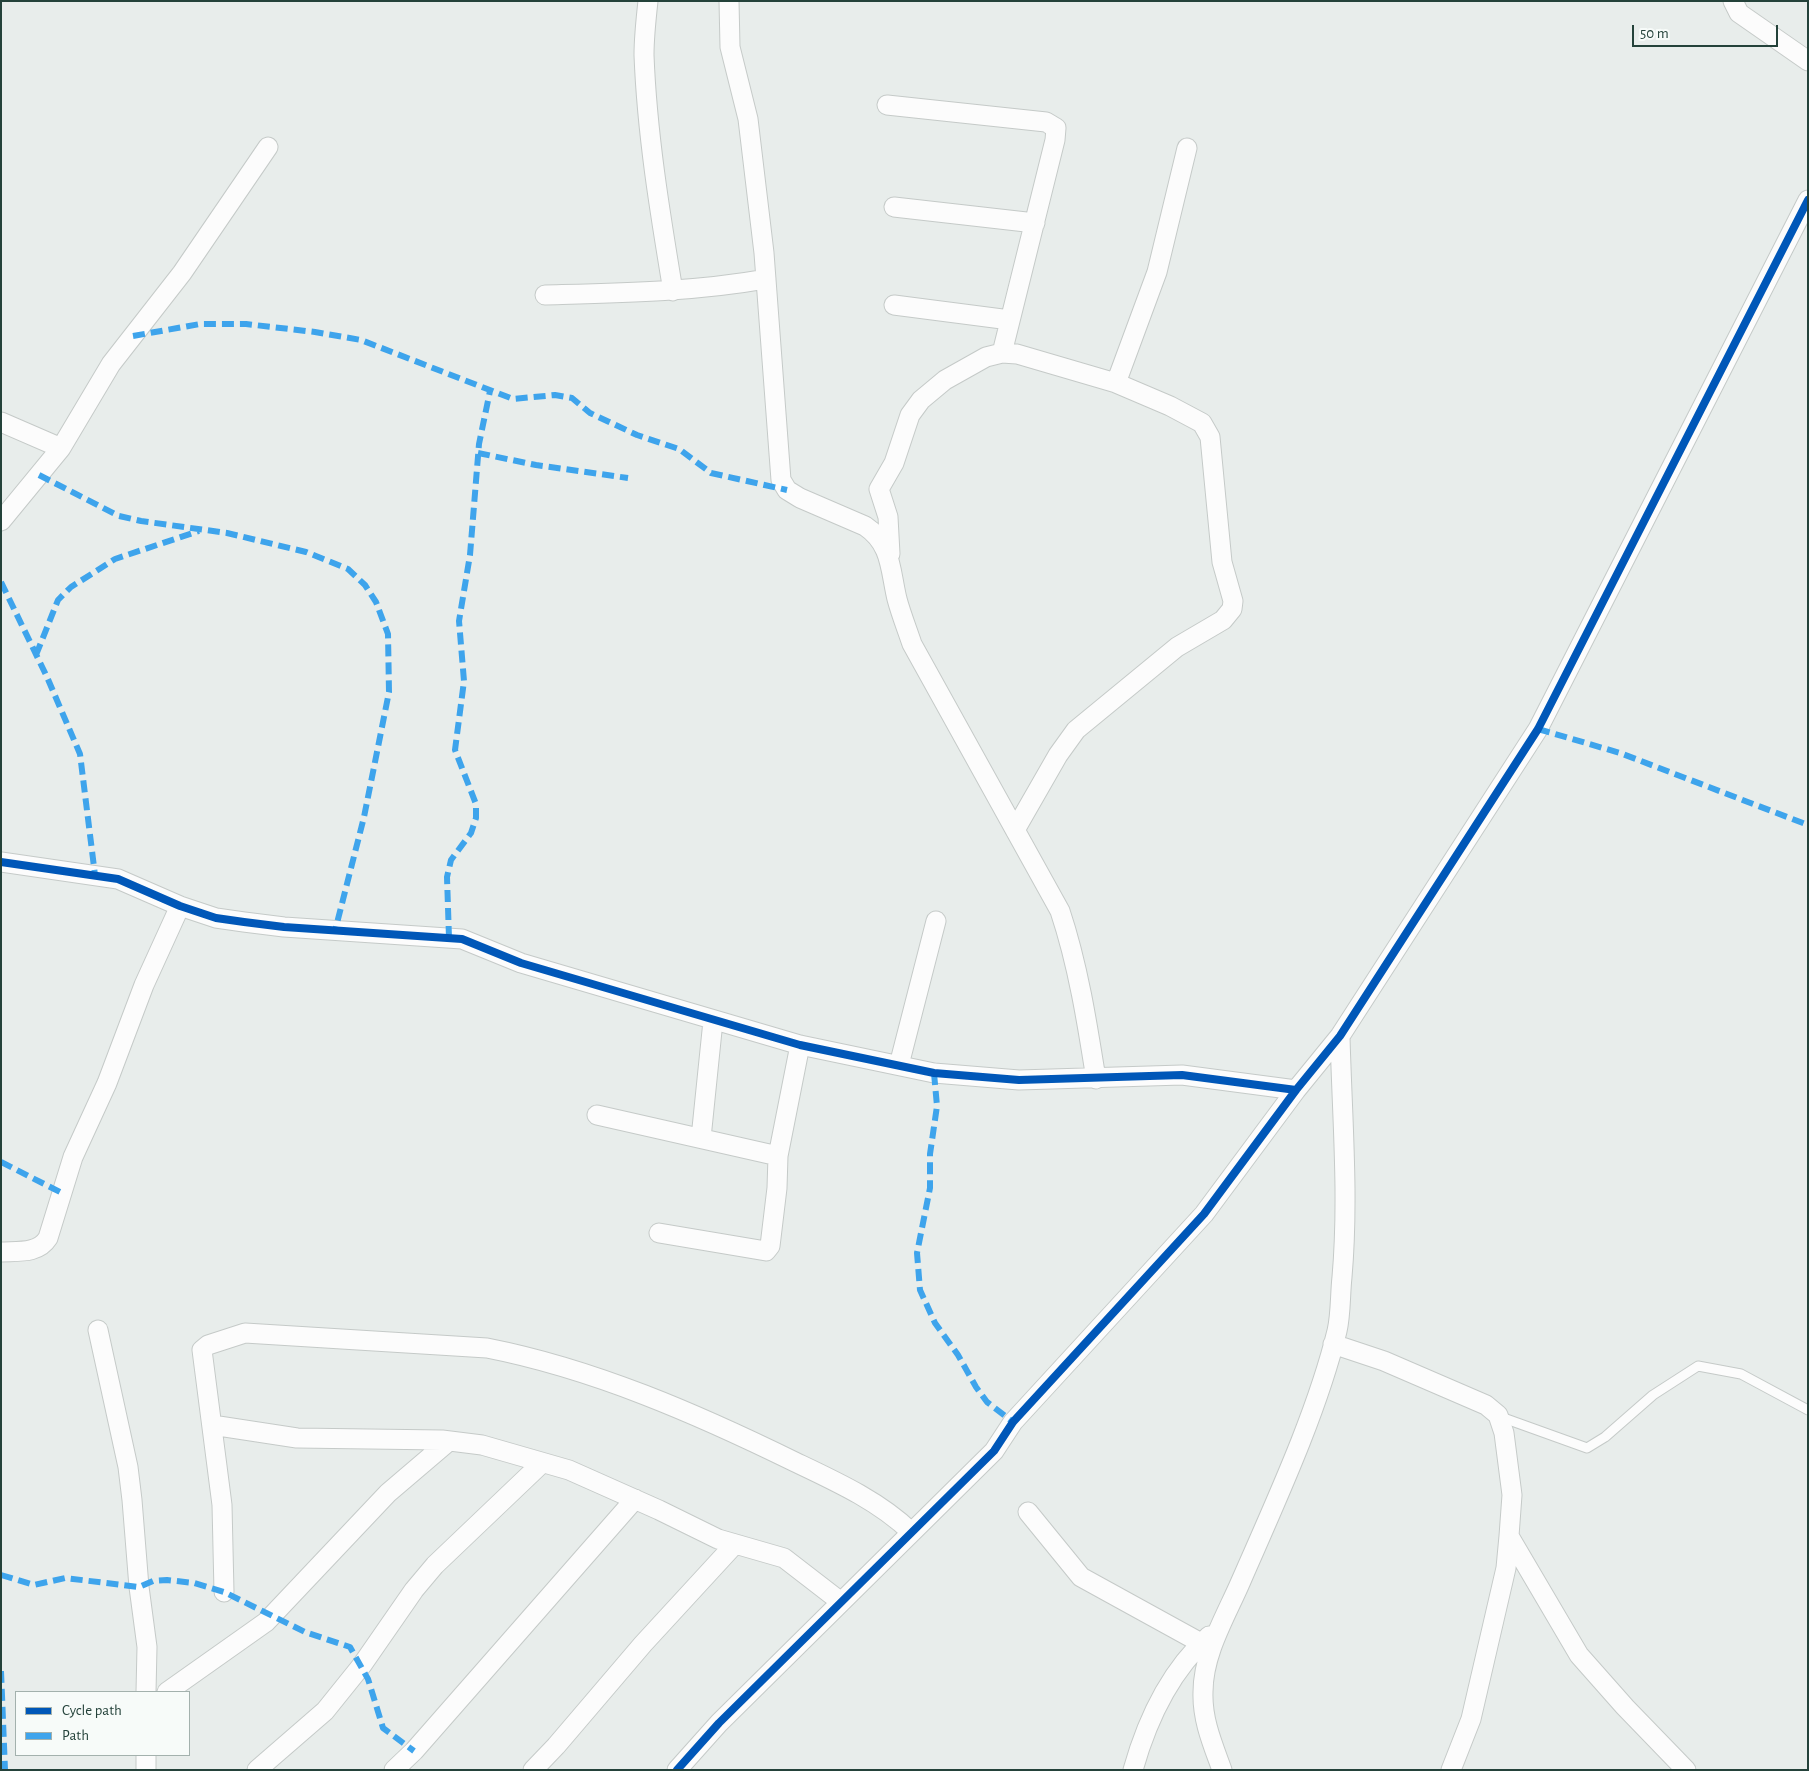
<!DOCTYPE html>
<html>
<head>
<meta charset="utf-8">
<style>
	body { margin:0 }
	#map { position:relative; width:1809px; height:1771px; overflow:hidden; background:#e8edeb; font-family:"Alegreya Sans",sans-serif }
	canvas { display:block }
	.frame { position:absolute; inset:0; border:2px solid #24423a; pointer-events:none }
	.legend { position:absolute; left:15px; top:1691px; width:175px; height:65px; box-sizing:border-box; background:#f7fbf9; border:1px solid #a3b1ad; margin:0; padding:6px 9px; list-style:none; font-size:15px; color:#24423a }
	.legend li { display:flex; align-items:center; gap:10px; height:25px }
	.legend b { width:25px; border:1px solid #a3b1ad }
	.scale { position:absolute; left:1632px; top:25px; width:146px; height:22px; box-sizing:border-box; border:2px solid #24423a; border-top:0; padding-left:6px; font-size:15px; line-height:18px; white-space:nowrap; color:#24423a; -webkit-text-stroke:4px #f7fbf9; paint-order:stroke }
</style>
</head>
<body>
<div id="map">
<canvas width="1809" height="1771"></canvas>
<div class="frame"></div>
<ul class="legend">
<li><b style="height:6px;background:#0057b8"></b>Cycle path</li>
<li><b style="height:6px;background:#3ea4ec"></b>Path</li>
</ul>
<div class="scale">50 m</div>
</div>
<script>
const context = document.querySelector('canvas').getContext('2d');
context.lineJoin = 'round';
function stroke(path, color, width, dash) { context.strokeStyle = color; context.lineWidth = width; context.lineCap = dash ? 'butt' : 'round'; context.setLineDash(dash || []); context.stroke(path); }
const lane = new Path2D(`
	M 1498,1416 L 1587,1448 L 1605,1437 L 1653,1395 L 1698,1366 L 1741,1374 L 1808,1410`);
const street = new Path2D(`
	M 648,1 C 646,19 644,37 644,55 C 647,134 660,213 673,291
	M 729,1 L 730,47 L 748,119 L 764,253 L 781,480 L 787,490 L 800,498 L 865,526 C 892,544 890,570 897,599 C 901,614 907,629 912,644 L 1060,911 C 1078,965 1087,1022 1096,1079
	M 1733,1 L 1739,13 L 1808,61
	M 887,105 L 1046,122 L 1056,128 L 1055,140 L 1002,353
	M 894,207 L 1035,223
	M 545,295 C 619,293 693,292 766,279
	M 894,305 L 1010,320
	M 1116,383 L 1157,272 L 1187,148
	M 1,422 L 61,448
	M 1,521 L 61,448 L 111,364 L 182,273 L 268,147
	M 890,554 L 888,517 L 879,489 L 894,463 L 910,415 L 921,400 L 945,380 L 986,357 L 1002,353 L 1017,354 L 1116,383 L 1170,406 L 1202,423 L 1210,437 L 1222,562 L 1233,601 L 1232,609 L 1223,620 L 1177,647 L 1076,730 L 1058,755 L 1015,830
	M 1,862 L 118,879 L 180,906 L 216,918 L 244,922 L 284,927 L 462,939 L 521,963 L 800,1045 L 934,1073 L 1019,1080 L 1182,1075 L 1296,1090
	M 899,1065 L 936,921
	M 597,1115 L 778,1156
	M 701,1138 L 713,1021
	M 659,1233 L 766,1251 L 770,1246 L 777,1188 L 778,1156 L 800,1045
	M 1,1252 C 18,1251 38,1254 48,1238 L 73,1157 L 107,1083 L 144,985 L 180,906
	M 98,1330 L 128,1467 L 132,1500 L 139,1587 L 147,1647 L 146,1692
	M 1333,1344 L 1384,1361 L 1486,1405 L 1498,1415 L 1504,1433 L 1512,1495 L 1509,1536 L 1506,1568 L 1471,1719 L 1451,1770
	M 212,1425 L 297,1438 L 442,1440 L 482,1445 L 569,1470 L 659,1510 L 718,1539 L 784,1558 L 841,1602
	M 1028,1512 L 1081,1577 L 1201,1643
	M 1509,1536 L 1579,1655 L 1625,1707 L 1686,1770
	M 224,1592 L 222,1505 L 202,1350 L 208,1345 L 245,1333 L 487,1348 C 594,1369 697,1414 795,1462 C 835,1481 879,1501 911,1532
	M 167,1692 L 266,1622 L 388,1493 L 449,1441
	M 146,1755 L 146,1770
	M 257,1770 L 325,1711 L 362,1665 L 414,1590 L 435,1565 L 542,1463
	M 394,1770 L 414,1751 L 635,1499
	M 533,1770 L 556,1746 L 643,1644 L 735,1544
	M 677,1770 L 719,1723 L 994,1451 L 1013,1422 L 1204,1214 L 1296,1090 L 1340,1036 L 1538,729 L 1808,200
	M 1133,1770 C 1147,1720 1170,1671 1209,1636
	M 1222,1770 C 1213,1745 1202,1720 1203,1692 C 1203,1653 1226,1616 1241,1581 C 1275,1503 1317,1413 1337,1331 C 1341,1314 1340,1295 1342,1277 C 1349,1197 1342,1116 1340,1036`);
stroke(lane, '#c5cac8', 11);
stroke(street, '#c5cac8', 21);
stroke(lane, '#fcfcfc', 9);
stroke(street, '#fcfcfc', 19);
stroke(new Path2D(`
	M 133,336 L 200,324 L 246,324 L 315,332 L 361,340 L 513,399 L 555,395 L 572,398 L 590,413 L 607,421 L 637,435 L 679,449 L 711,473 L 787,490
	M 478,453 L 536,465 L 628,478
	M 39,475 L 119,516 L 141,521 L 227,533 L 306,552 L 348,569 L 365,585 L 376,602 L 388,634 L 389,692 L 364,817 L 335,931
	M 1,582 L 47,677 L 80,754 L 95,875
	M 36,655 L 58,600 L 71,587 L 115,559 L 199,531
	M 1538,729 L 1620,753 L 1808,825
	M 449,938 L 447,877 L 451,860 L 471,833 L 476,818 L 476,804 L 455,750 L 464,681 L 459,621 L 470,555 L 479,444 L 490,391
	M 934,1073 L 937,1106 L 930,1154 L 930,1188 L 917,1253 L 920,1290 L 935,1323 L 958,1355 L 976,1387 L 987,1402 L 1013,1422
	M 1,1162 L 60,1192
	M 1,1575 L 34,1585 L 65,1578 L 139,1587 L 153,1581 L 167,1580 L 194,1583 L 224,1592 L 305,1632 L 350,1647 L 368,1679 L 383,1728 L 414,1751
	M 1,1671 L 5,1770`), '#3ea4ec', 6, [12, 6]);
stroke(new Path2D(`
	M 1,862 L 118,879 L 180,906 L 216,918 L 244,922 L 284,927 L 462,939 L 521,963 L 800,1045 L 934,1073 L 1019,1080 L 1182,1075 L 1296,1090
	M 677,1770 L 719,1723 L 994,1451 L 1013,1422 L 1204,1214 L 1296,1090 L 1340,1036 L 1538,729 L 1808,200`), '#0057b8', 8);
</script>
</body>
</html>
